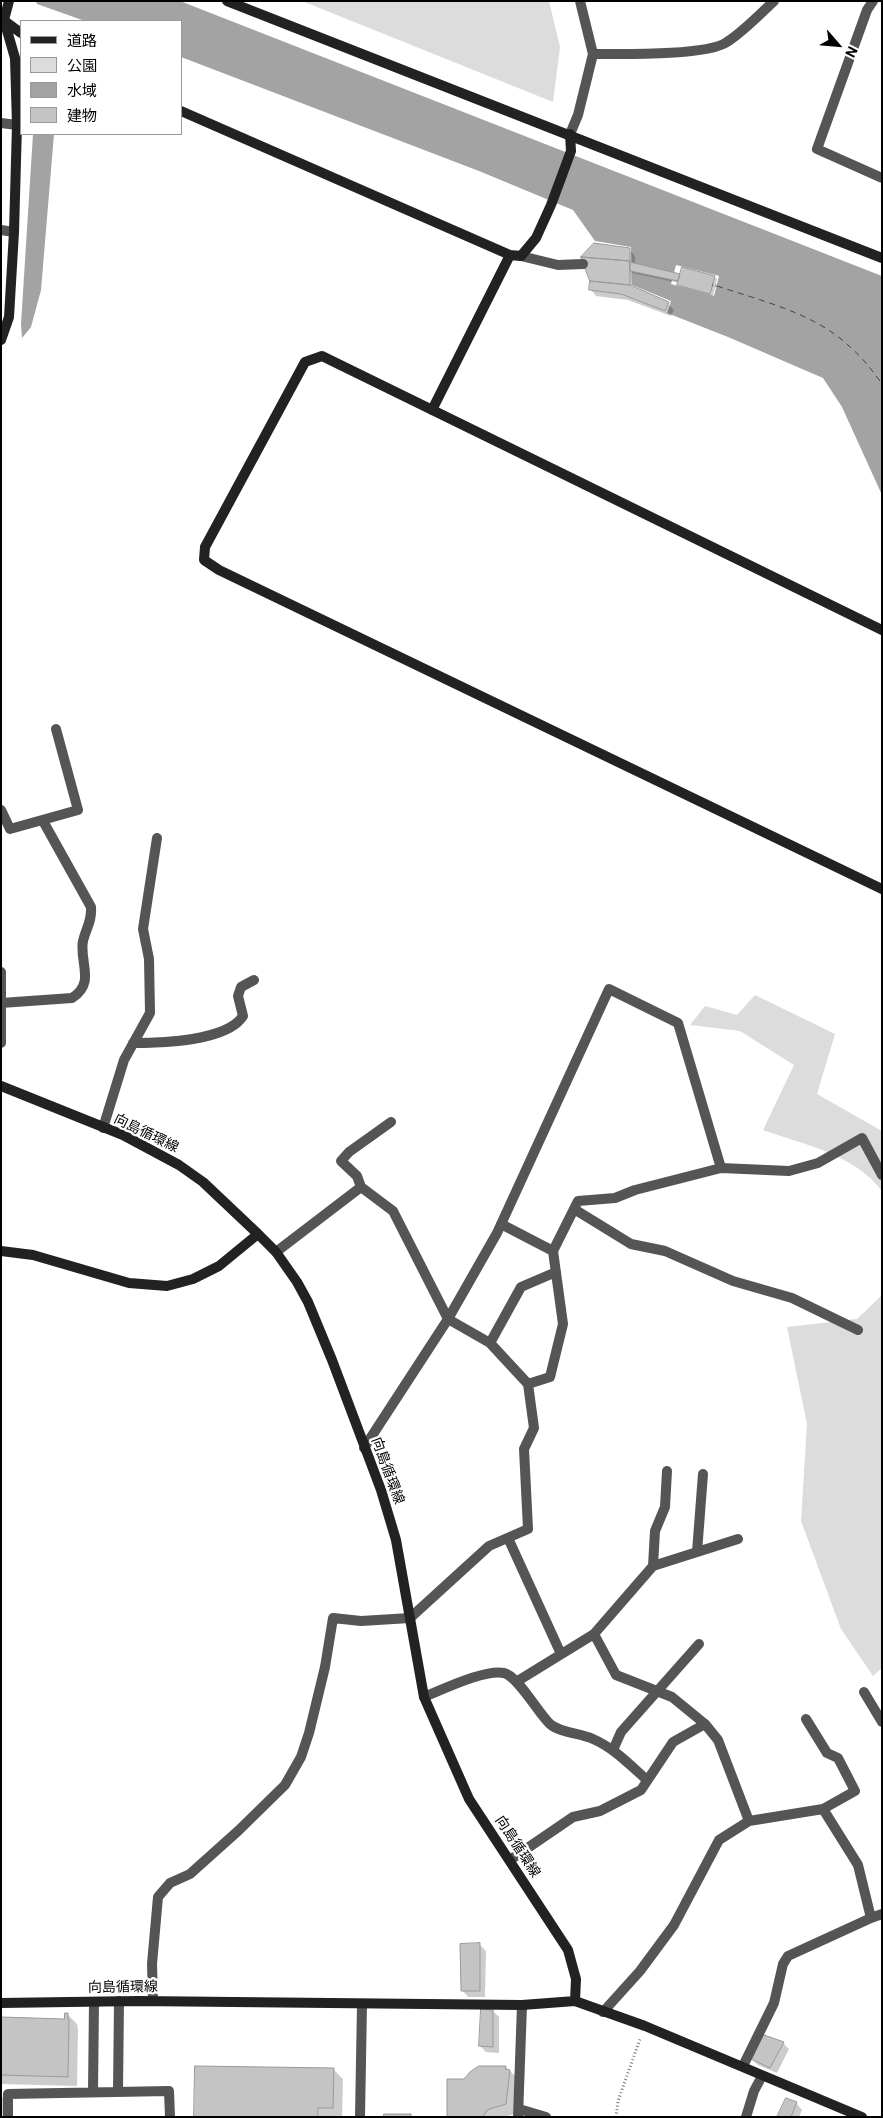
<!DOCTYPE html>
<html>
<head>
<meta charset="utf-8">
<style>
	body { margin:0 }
	#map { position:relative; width:883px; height:2118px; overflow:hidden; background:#fff; font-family:Roboto,"Noto Sans JP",sans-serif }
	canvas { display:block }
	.frame { position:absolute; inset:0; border:2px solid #000; pointer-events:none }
	.legend { position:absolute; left:20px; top:20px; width:162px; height:115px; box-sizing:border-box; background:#fff; border:1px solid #999; margin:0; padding:6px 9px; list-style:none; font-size:15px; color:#000 }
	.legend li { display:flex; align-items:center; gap:10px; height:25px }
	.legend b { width:25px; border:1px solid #999 }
	.north { position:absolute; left:813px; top:20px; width:50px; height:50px; -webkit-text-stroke:4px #fff; paint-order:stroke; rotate:117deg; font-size:14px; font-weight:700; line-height:20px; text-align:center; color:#000 }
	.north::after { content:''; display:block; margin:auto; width:18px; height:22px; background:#000; clip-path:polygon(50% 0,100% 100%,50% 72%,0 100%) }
</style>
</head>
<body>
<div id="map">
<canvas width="883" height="2118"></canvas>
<div class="frame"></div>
<ul class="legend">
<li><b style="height:6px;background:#222"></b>道路</li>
<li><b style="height:14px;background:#dcdcdc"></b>公園</li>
<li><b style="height:14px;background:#a3a3a3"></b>水域</li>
<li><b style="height:14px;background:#c4c4c4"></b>建物</li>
</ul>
<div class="north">N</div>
</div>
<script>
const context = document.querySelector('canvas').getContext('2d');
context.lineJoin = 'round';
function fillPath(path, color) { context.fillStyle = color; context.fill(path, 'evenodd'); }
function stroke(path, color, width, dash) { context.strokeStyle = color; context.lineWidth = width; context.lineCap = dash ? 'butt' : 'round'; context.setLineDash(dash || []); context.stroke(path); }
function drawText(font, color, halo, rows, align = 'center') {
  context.font = font + ' Roboto,"Noto Sans JP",sans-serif'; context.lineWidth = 4.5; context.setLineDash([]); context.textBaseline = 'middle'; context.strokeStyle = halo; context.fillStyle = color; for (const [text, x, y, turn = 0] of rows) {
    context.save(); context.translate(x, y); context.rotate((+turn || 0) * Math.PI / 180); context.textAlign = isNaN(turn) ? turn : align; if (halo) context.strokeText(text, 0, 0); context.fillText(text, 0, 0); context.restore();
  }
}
fillPath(new Path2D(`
	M 302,1 L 549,1 L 560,47 L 553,102 Z
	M 755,995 L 835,1034 L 817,1094 L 882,1131 L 882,1191 C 854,1154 805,1145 763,1130 L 794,1065 L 740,1031 L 690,1025 L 705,1006 L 737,1015 Z
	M 882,1295 L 882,1668 L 873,1676 L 841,1629 L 801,1521 L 807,1424 L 787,1327 L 857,1319 Z`), '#dcdcdc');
fillPath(new Path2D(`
	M 36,1 L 180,1 L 882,276 L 882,495 L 842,407 L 823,378 L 728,337 L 667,313 L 671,301 L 632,285 L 631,247 L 595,241 L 573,210 L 479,171 L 181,57 L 181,21 L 85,21 L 37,4 Z
	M 33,134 L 54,134 L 41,290 L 31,327 L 22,338 L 21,324 Z`), '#a3a3a3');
fillPath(new Path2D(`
	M 676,265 L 719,276 L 714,296 L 671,284 Z`), '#fff');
fillPath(new Path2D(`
	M 629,249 L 635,256 L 635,264 L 681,275 L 714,277 L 717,279 L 713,296 L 681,287 L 679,283 L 632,273 L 632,287 L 668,304 L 674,310 L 671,316 L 628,300 L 596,296 L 590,289 Z
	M 479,1944 L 486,1951 L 485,1997 L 468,1997 L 462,1990 Z
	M 493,2011 L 499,2017 L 499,2053 L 486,2052 L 480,2046 Z
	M 67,2014 L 77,2024 L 78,2029 L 77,2086 L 1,2084 L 1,2018 L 66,2020 Z
	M 783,2043 L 789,2049 L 777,2073 L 758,2065 L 752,2059 Z
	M 506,2067 L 519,2080 L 515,2114 L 504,2117 L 448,2117 L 464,2080 Z
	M 334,2070 L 343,2079 L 342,2117 L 195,2117 Z
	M 1,2096 L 7,2102 L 7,2117 L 1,2117 Z
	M 796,2103 L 802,2110 L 799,2117 L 778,2117 Z`), '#0003');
stroke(new Path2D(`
	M 717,286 C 762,301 814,313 849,346 C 862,357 872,370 882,384`), '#444', 1, [6, 5]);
const building = new Path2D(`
	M 594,243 L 630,248 L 630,261 L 581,257 Z
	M 581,257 L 630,261 L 630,285 L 590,281 Z
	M 630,262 L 680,274 L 678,281 L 630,271 Z
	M 682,267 L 715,276 L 710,294 L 677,285 Z
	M 590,281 L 630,285 L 669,302 L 665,311 L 621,294 L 589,290 Z
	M 480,1943 L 480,1991 L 461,1991 L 460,1944 Z
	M 481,2009 L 493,2010 L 493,2047 L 479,2046 Z
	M 65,2013 L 68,2013 L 68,2019 L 69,2019 L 68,2077 L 1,2075 L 1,2017 L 64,2019 Z
	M 764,2035 L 784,2042 L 770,2068 L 751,2059 Z
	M 195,2066 L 334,2068 L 333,2108 L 318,2108 L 318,2117 L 194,2117 Z
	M 479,2066 L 506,2066 L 505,2069 L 510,2070 L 506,2104 L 487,2110 L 483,2117 L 447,2117 L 447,2079 L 464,2079 L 470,2072 Z
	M 786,2098 L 797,2102 L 791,2117 L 777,2117 Z
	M 384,2114 L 411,2114 L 411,2117 L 384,2117 Z`);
fillPath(building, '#c4c4c4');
stroke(building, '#999', 1);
stroke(new Path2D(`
	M 712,285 L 717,286
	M 616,2117 L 618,2101 L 640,2039`), '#777', 3, [1, 2.5]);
stroke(new Path2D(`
	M 873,1 L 867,10 L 817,149 L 882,178
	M 521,256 L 558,265 L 583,264
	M 118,2091 L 119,2001
	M 93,2092 L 94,2002
	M 519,2109 L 546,2117
	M 8,2117 L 8,2094 L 169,2091 L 170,2117
	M 518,2117 L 522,2005`), '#555', 10);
stroke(new Path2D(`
	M 593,54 C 621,54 707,56 727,42 C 744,31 759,15 774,1
	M 1,123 L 17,125
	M 570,134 L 578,115 L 593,54 L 580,1
	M 1,230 L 14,232
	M 1,810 L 10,829 L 78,810 L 56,729
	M 1,972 L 1,1043
	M 1,1003 L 72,998 C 96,983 79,962 83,941 C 86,928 92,922 91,907 L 43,821
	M 133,1043 C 161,1043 227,1041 243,1016 L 238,996 L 241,987 L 254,980
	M 103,1128 L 124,1060 L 150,1013 L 149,959 L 143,929 L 157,838
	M 361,1187 L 357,1176 L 341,1161 L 349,1152 L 391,1122
	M 574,1209 L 631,1244 L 665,1251 L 733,1281 L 792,1298 L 858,1330
	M 501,1224 L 553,1251 L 578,1201 L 615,1198 L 635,1190 L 721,1168 L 789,1171 L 818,1163 L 862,1138 L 882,1175
	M 490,1343 L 521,1287 L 556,1272
	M 528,1384 L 550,1377 L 563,1324 L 553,1251
	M 364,1448 L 448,1319 L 497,1233 L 609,989 L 678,1023 L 721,1168
	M 508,1538 L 561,1654
	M 697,1552 L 703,1474
	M 653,1566 L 655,1531 L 665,1507 L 667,1471
	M 594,1634 L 616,1675 L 672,1697 L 705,1724
	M 516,1682 L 594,1634 L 653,1566 L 738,1539
	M 864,1692 L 882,1722
	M 424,1697 C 444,1689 485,1669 504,1673 C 518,1676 538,1713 550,1724 C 560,1733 580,1733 593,1739 C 614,1748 630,1765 647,1780
	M 613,1750 L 621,1732 L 699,1644
	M 749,1821 L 823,1809 L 855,1791 L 838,1758 L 827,1753 L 806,1719
	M 510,1860 L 573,1817 L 600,1811 L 641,1790 L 673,1742 L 705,1724 L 718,1740 L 749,1821 L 719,1840 L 674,1925 L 640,1971 L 603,2012
	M 871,1918 L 882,1914
	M 153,2001 L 152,1964 L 158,1897 L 170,1883 L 190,1874 L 238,1831 L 285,1785 L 301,1757 L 309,1733 L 325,1667 L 333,1618 L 361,1621 L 410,1618 L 489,1546 L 528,1529 L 524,1449 L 534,1428 L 528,1384 L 490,1343 L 448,1319 L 393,1211 L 361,1187 L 276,1252
	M 743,2066 L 774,2003 L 783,1964 L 788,1956 L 871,1918 L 858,1865 L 823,1809
	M 360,2117 L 362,2004
	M 746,2117 L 754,2091 L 762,2076`), '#555', 10);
stroke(new Path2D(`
	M 227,1 L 882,258
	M 2,19 L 21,33
	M 181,111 L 510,255 L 521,256 L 536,238 L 551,205 L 571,151 L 570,134
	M 1,340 L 9,317 L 14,232 L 17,125 L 15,58 L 4,20 L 9,1
	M 432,410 L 510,255
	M 882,630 L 322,356 L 305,362 L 205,547 L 204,560 L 219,570 L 882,889
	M 1,1086 L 123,1135 L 179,1165 L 203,1182 L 258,1234 L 276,1252 L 297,1282 L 308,1302 L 332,1360 L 381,1490 L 396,1540 L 424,1697 L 469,1799 L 568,1950 L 576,1979 L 575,2001
	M 1,1251 L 33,1255 L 129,1283 L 167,1286 L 193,1279 L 219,1266 L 258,1234
	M 1,2003 L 138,2001 L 522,2005 L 575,2001 L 645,2026 L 862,2117`), '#222', 10);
drawText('14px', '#000', '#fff', [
	["向島循環線",146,1134,26],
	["向島循環線",387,1471,70],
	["向島循環線",517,1847,57],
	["向島循環線",123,1988,-1]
]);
</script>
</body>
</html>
